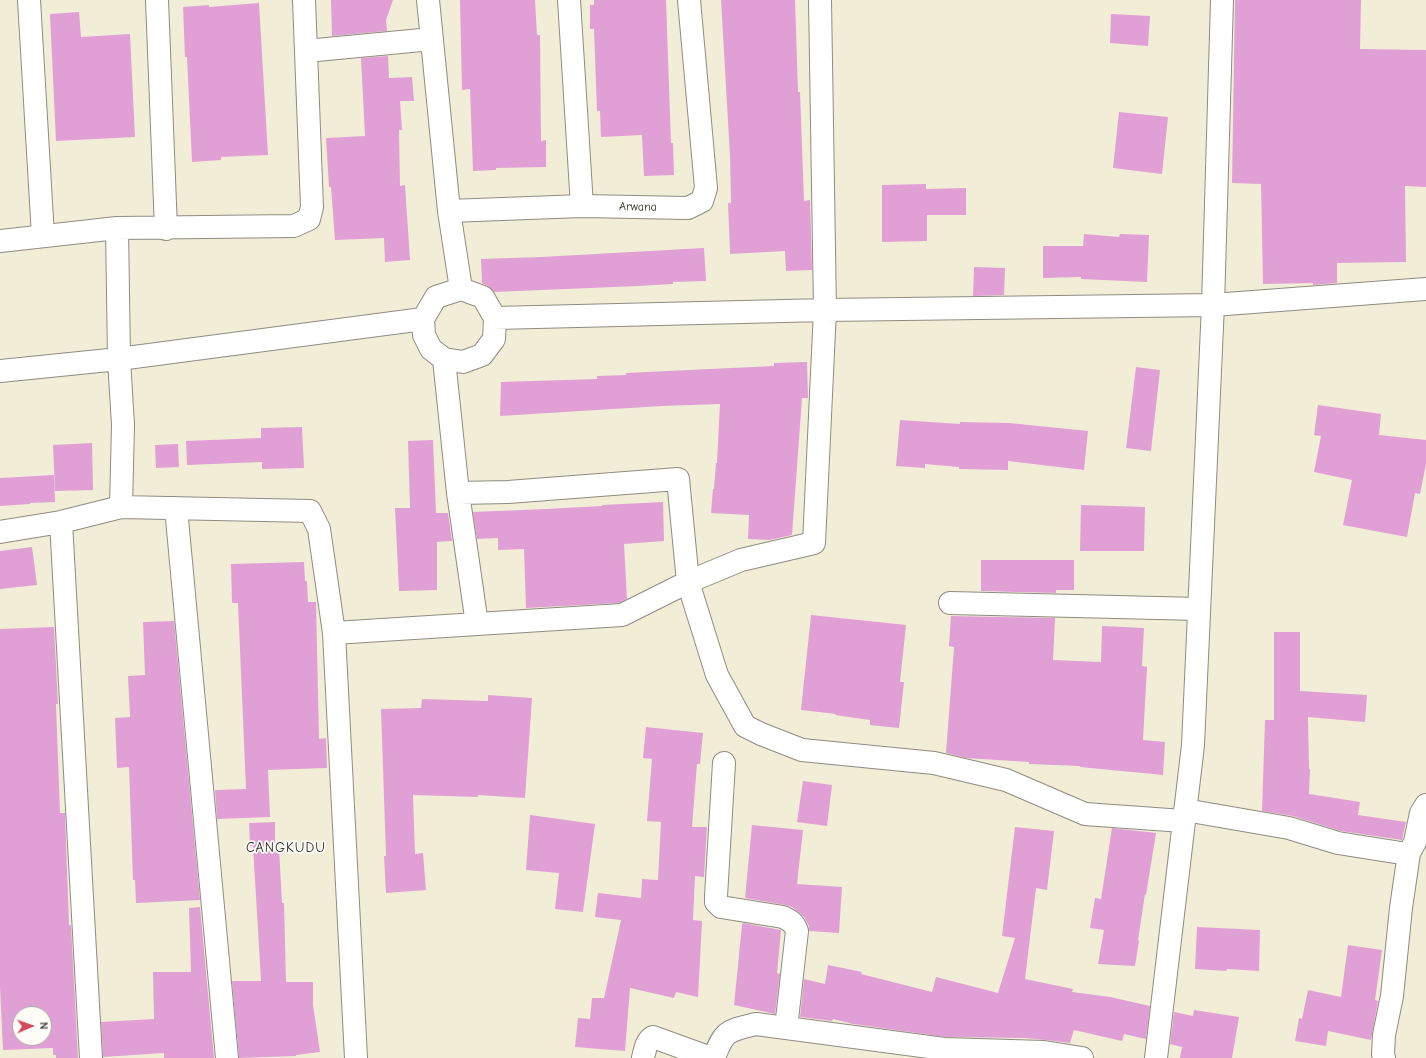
<!DOCTYPE html>
<html>
<head>
<meta charset="utf-8">
<style>
	body { margin:0 }
	#map { position:relative; width:1426px; height:1058px; overflow:hidden; background:#f2edd7; font-family:"Comic Neue",sans-serif }
	canvas { display:block }
	.north { position:absolute; left:12px; top:1006px; width:40px; height:40px; box-sizing:border-box; background:#fdfcf7; border:1px solid #a9a8a5; border-radius:50%; rotate:88deg; font-size:11px; font-weight:700; line-height:16px; text-align:center; color:#2b2b2b }
	.north::after { content:''; display:block; margin:auto; width:14px; height:18px; background:#d1495b; clip-path:polygon(50% 0,100% 100%,50% 72%,0 100%) }
</style>
</head>
<body>
<div id="map">
<canvas width="1426" height="1058"></canvas>
<div class="north">N</div>
</div>
<script>
const context = document.querySelector('canvas').getContext('2d');
context.lineJoin = 'round';
function fillPath(path, color) { context.fillStyle = color; context.fill(path, 'evenodd'); }
function stroke(path, color, width, dash) { context.strokeStyle = color; context.lineWidth = width; context.lineCap = dash ? 'butt' : 'round'; context.setLineDash(dash || []); context.stroke(path); }
function drawText(font, color, halo, rows, align = 'center') {
  context.font = font + ' "Comic Neue",sans-serif'; context.lineWidth = 3.5; context.setLineDash([]); context.textBaseline = 'middle'; context.strokeStyle = halo; context.fillStyle = color; for (const [text, x, y, turn = 0] of rows) {
    context.save(); context.translate(x, y); context.rotate((+turn || 0) * Math.PI / 180); context.textAlign = isNaN(turn) ? turn : align; if (halo) context.strokeText(text, 0, 0); context.fillText(text, 0, 0); context.restore();
  }
}
fillPath(new Path2D(`
	M 331,0 L 393,0 L 386,20 L 387,31 L 332,36 Z
	M 460,0 L 535,0 L 537,35 L 540,35 L 541,141 L 546,140 L 546,167 L 496,168 L 496,170 L 473,171 L 470,89 L 462,90 Z
	M 594,0 L 666,0 L 671,143 L 673,143 L 674,175 L 644,176 L 642,135 L 601,137 L 600,111 L 597,111 L 594,29 L 590,29 L 590,5 L 594,5 Z
	M 721,0 L 795,0 L 798,92 L 800,92 L 804,201 L 810,200 L 812,270 L 786,271 L 785,251 L 730,254 L 728,203 L 731,203 L 730,156 Z
	M 1235,0 L 1361,0 L 1360,49 L 1426,50 L 1426,187 L 1405,186 L 1406,262 L 1337,263 L 1337,283 L 1313,285 L 1313,283 L 1263,284 L 1261,184 L 1232,183 Z
	M 259,3 L 268,155 L 221,157 L 221,160 L 192,162 L 187,57 L 185,57 L 183,7 L 209,5 L 209,7 Z
	M 79,12 L 81,37 L 130,34 L 135,137 L 56,141 L 50,14 Z
	M 1111,14 L 1150,16 L 1148,46 L 1110,43 Z
	M 388,56 L 389,78 L 412,77 L 414,101 L 400,101 L 402,130 L 399,130 L 400,186 L 405,185 L 410,260 L 385,262 L 384,238 L 335,240 L 331,187 L 329,187 L 326,138 L 365,136 L 361,58 Z
	M 1119,112 L 1168,117 L 1162,174 L 1113,168 Z
	M 926,184 L 926,189 L 966,188 L 966,215 L 927,215 L 927,241 L 882,242 L 882,185 Z
	M 1084,234 L 1119,237 L 1120,234 L 1149,235 L 1147,282 L 1081,279 L 1081,277 L 1043,278 L 1043,246 L 1083,246 Z
	M 704,248 L 706,281 L 673,282 L 673,284 L 638,286 L 494,292 L 488,286 L 482,283 L 481,259 L 541,257 Z
	M 974,267 L 1005,268 L 1004,295 L 973,296 Z
	M 807,362 L 808,398 L 802,398 L 792,535 L 770,540 L 748,539 L 749,515 L 711,513 L 713,489 L 714,489 L 716,463 L 717,463 L 720,404 L 662,406 L 500,416 L 501,382 L 597,379 L 597,376 L 626,375 L 626,373 L 774,366 L 774,363 Z
	M 1136,367 L 1160,370 L 1151,451 L 1126,448 Z
	M 1318,405 L 1381,414 L 1379,435 L 1426,440 L 1426,464 L 1420,494 L 1415,493 L 1407,537 L 1343,525 L 1352,480 L 1314,472 L 1321,436 L 1314,435 Z
	M 900,420 L 960,424 L 960,422 L 1009,423 L 1088,431 L 1084,470 L 1008,461 L 1008,470 L 959,469 L 959,467 L 925,464 L 925,468 L 896,466 Z
	M 302,427 L 304,468 L 262,469 L 262,462 L 187,465 L 186,441 L 261,438 L 261,428 Z
	M 433,440 L 436,513 L 448,513 L 452,541 L 437,542 L 437,590 L 399,591 L 395,508 L 410,508 L 408,441 Z
	M 92,443 L 93,490 L 55,491 L 53,445 Z
	M 178,444 L 179,467 L 156,468 L 155,445 Z
	M 54,475 L 55,502 L 30,503 L 30,504 L 0,506 L 0,478 Z
	M 663,502 L 664,541 L 624,544 L 627,599 L 619,603 L 526,608 L 524,549 L 498,550 L 498,538 L 477,539 L 473,512 L 546,509 L 602,506 L 602,505 Z
	M 1081,505 L 1145,507 L 1144,551 L 1080,551 Z
	M 32,547 L 37,585 L 0,589 L 0,551 Z
	M 981,560 L 1074,560 L 1074,590 L 1056,590 L 1056,593 L 981,591 Z
	M 304,562 L 305,581 L 307,581 L 308,602 L 316,602 L 319,739 L 326,738 L 327,768 L 268,770 L 270,817 L 217,819 L 215,790 L 246,789 L 238,603 L 232,603 L 231,564 Z
	M 811,615 L 906,625 L 900,682 L 904,682 L 899,728 L 870,725 L 870,720 L 835,715 L 836,714 L 801,710 Z
	M 951,616 L 1055,618 L 1053,660 L 1101,662 L 1102,626 L 1144,628 L 1142,666 L 1147,667 L 1143,740 L 1165,742 L 1163,775 L 1080,767 L 1080,766 L 1029,764 L 1029,762 L 966,758 L 946,753 L 954,647 L 949,646 Z
	M 174,621 L 200,900 L 136,903 L 135,880 L 133,880 L 129,767 L 117,768 L 115,718 L 130,717 L 128,676 L 145,675 L 143,622 Z
	M 54,627 L 58,704 L 56,704 L 60,813 L 65,813 L 69,925 L 71,925 L 78,1058 L 56,1058 L 56,1055 L 53,1055 L 53,1048 L 3,1050 L 0,987 L 0,629 ZM 20,1014 L 44,1014 L 44,1038 L 20,1038 Z
	M 1274,632 L 1300,632 L 1300,691 L 1367,695 L 1365,722 L 1308,717 L 1309,769 L 1310,769 L 1309,794 L 1360,802 L 1358,815 L 1406,822 L 1402,840 L 1341,831 L 1293,816 L 1262,811 L 1265,720 L 1274,720 Z
	M 488,695 L 532,698 L 525,798 L 478,795 L 478,797 L 413,795 L 415,854 L 423,853 L 426,890 L 386,893 L 384,856 L 386,856 L 381,709 L 421,708 L 422,699 L 488,701 Z
	M 646,727 L 703,733 L 700,764 L 697,764 L 692,827 L 707,827 L 704,877 L 695,876 L 693,920 L 702,921 L 698,997 L 676,992 L 674,998 L 630,988 L 625,1051 L 575,1047 L 578,1018 L 590,1019 L 592,998 L 604,998 L 621,920 L 595,917 L 598,893 L 641,898 L 642,879 L 658,880 L 661,822 L 647,821 L 652,759 L 643,758 Z
	M 803,781 L 832,785 L 827,826 L 797,822 Z
	M 530,815 L 595,824 L 583,912 L 555,909 L 559,873 L 526,870 Z
	M 275,822 L 275,848 L 279,848 L 282,903 L 284,903 L 286,982 L 313,982 L 313,1005 L 320,1052 L 296,1055 L 296,1056 L 239,1058 L 232,981 L 261,981 L 253,846 L 250,846 L 249,823 Z
	M 752,825 L 803,830 L 797,884 L 842,887 L 839,933 L 809,931 L 809,926 L 804,917 L 792,907 L 785,905 L 745,898 Z
	M 1015,827 L 1054,831 L 1047,890 L 1036,888 L 1025,979 L 1073,989 L 1072,992 L 1110,997 L 1150,1006 L 1146,1039 L 1124,1034 L 1122,1041 L 1074,1030 L 1070,1043 L 1046,1040 L 1025,1038 L 945,1037 L 853,1024 L 833,1019 L 832,1021 L 800,1017 L 804,979 L 825,984 L 828,965 L 862,972 L 861,974 L 932,992 L 936,977 L 998,993 L 1015,938 L 1002,936 Z
	M 1112,828 L 1156,833 L 1146,895 L 1145,894 L 1138,940 L 1139,941 L 1135,966 L 1098,964 L 1104,930 L 1090,928 L 1095,898 L 1101,899 Z
	M 200,907 L 214,1058 L 164,1058 L 164,1053 L 103,1057 L 101,1022 L 154,1019 L 153,972 L 191,972 L 189,908 Z
	M 743,923 L 781,930 L 777,973 L 780,974 L 775,1014 L 734,1005 L 742,925 Z
	M 1197,927 L 1260,930 L 1259,971 L 1227,969 L 1226,971 L 1195,969 Z
	M 1348,945 L 1382,950 L 1375,1000 L 1378,1001 L 1371,1040 L 1328,1031 L 1326,1046 L 1295,1041 L 1299,1018 L 1302,1019 L 1308,990 L 1341,997 Z
	M 1194,1010 L 1239,1017 L 1232,1058 L 1180,1058 L 1182,1047 L 1170,1044 L 1174,1012 L 1193,1016 Z`), '#e0a0d5');
const minor = new Path2D(`
	M 29,0 L 43,236
	M 157,0 L 166,229
	M 428,0 L 449,211 L 461,289
	M 569,0 L 582,206
	M 306,51 L 432,39
	M 449,211 L 582,206 L 688,208 L 702,201 L 706,188 L 689,0
	M 117,228 L 119,359 L 123,425 L 121,507
	M 0,241 L 117,228 L 294,226 L 309,219 L 312,207 L 304,0
	M 461,289 L 483,297 L 495,318 L 494,339 L 482,355 L 463,362 L 444,359 L 431,349 L 424,335 L 423,319 L 436,297 Z
	M 495,318 L 825,310 L 1213,305 L 1426,289
	M 0,371 L 119,359 L 423,319
	M 458,493 L 508,492 L 678,479 L 688,582 L 717,675 L 745,726 L 761,734 L 802,750 L 934,763 L 1006,780 L 1085,814 L 1183,821
	M 176,508 L 227,1058
	M 61,522 L 91,1058
	M 0,532 L 61,522 L 121,507 L 310,511 L 319,529 L 334,633
	M 950,603 L 1199,609
	M 477,624 L 622,615 L 688,582 L 741,560 L 814,543 L 825,310 L 820,0
	M 724,763 L 716,896 L 716,902 L 721,907 L 783,917 C 791,921 794,923 797,931 L 786,1028
	M 1185,810 L 1289,828 L 1338,843 L 1401,853 L 1409,853
	M 356,1058 L 334,633 L 477,624 L 458,493 L 444,359
	M 643,1058 C 645,1050 646,1041 653,1037 L 711,1058
	M 714,1058 C 724,1030 728,1031 756,1024 L 944,1049 L 1044,1052 L 1082,1058
	M 1156,1058 L 1193,745 L 1213,305 L 1222,0
	M 1384,1058 L 1383,1054 L 1384,1035 L 1392,996 L 1401,908 L 1409,853 L 1415,842 L 1421,813 L 1426,805`);
stroke(minor, '#8e8c81', 24);
stroke(minor, '#fff', 22);
drawText('12px', '#2b2b2b', '#fdfcf7', [
	["Arwana",638,207,1]
]);
context.letterSpacing = '1px';
drawText('14px', '#2b2b2b', '#fdfcf7', [
	["CANGKUDU",286,848]
]);
context.letterSpacing = '0px';
</script>
</body>
</html>
